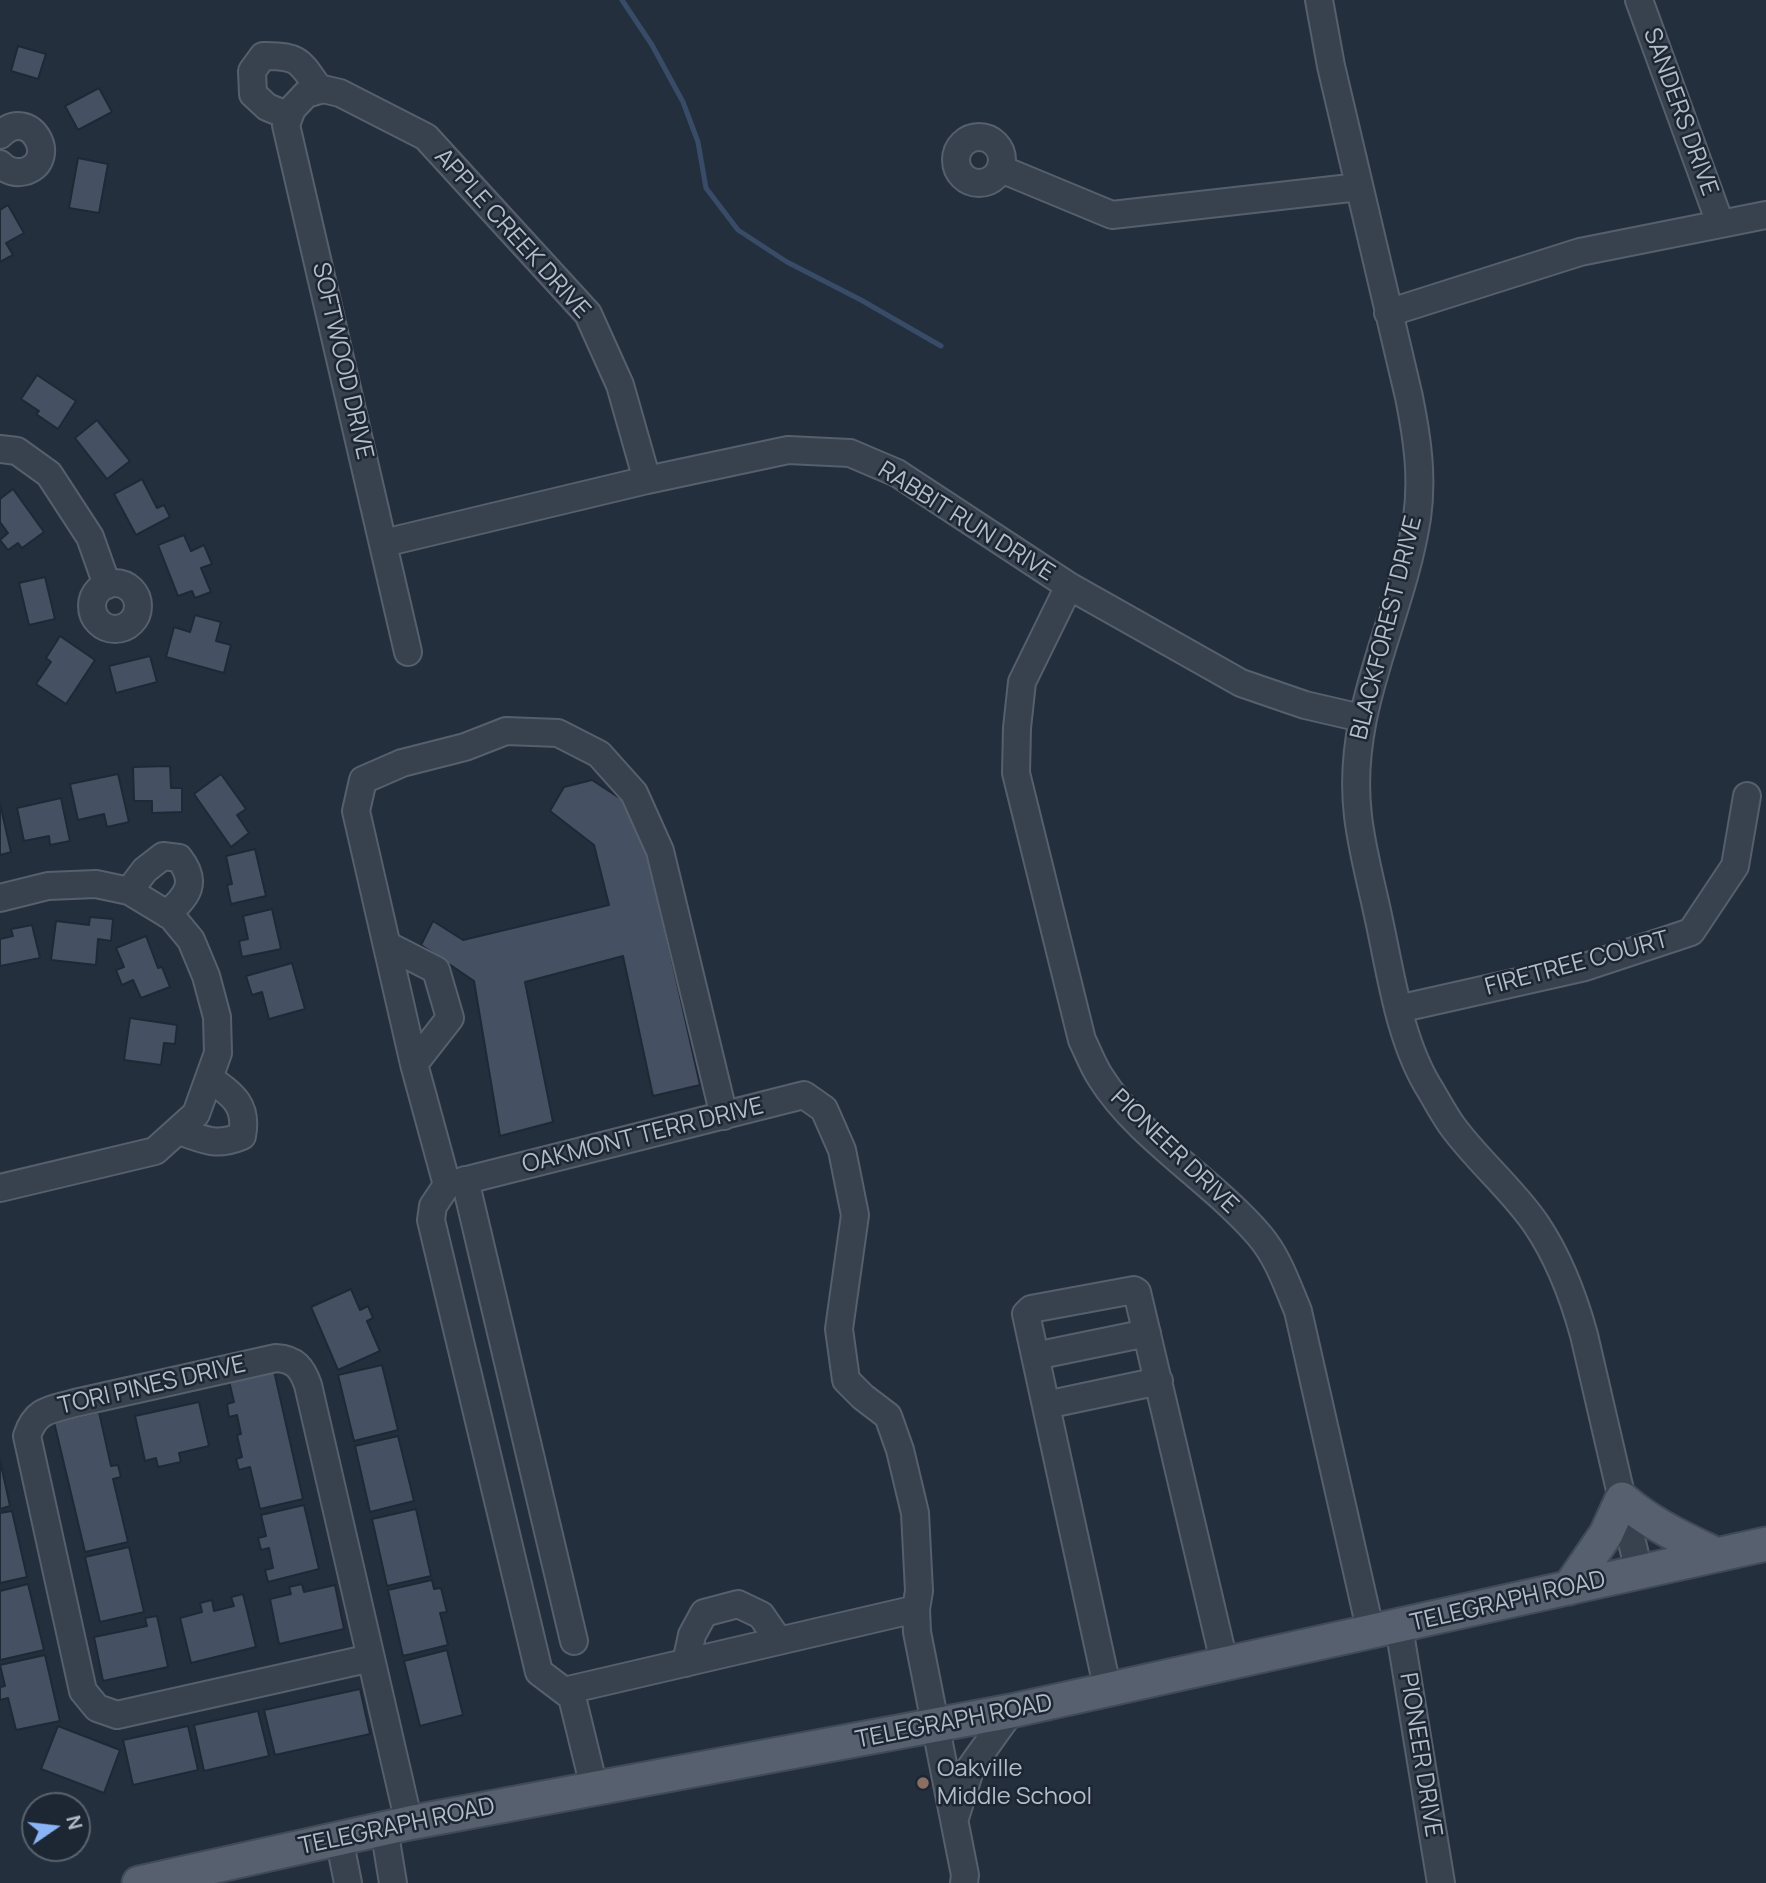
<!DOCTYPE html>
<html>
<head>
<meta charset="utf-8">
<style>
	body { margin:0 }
	#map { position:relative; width:1766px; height:1883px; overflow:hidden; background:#242f3e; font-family:Manrope,sans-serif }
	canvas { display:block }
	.north { position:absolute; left:21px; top:1792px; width:70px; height:70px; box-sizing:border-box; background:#1d2633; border:2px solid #59626f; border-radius:50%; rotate:76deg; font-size:19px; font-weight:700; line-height:28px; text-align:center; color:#b4bcc9 }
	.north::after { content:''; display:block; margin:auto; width:24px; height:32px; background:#8ab4f8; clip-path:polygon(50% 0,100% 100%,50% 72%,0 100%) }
</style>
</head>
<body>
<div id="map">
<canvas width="1766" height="1883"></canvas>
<div class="north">N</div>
</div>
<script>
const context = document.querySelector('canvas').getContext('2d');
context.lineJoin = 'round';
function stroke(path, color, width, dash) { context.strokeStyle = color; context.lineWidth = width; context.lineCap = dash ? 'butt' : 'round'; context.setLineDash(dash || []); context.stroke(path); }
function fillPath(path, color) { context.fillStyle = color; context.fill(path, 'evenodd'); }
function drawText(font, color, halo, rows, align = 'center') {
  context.font = font + ' Manrope,sans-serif'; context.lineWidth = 5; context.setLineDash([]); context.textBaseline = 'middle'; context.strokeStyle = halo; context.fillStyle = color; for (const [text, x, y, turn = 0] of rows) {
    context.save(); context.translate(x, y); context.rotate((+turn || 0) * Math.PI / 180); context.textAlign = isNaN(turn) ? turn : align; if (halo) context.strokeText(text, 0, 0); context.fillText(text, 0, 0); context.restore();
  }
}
stroke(new Path2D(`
	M 622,0 L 652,45 L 683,102 L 698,142 L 706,188 L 738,230 L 787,262 L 861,300 L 941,346`), '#394c67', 5);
const building = new Path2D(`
	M 18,46 L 46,54 L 38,79 L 11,71 Z
	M 99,88 L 112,112 L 78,130 L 65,106 Z
	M 78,158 L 108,164 L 99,213 L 69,208 Z
	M 8,205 L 24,233 L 6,243 L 13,255 L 0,262 L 0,210 Z
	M 37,375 L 76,401 L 58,429 L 36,414 L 39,411 L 21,399 Z
	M 97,420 L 130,461 L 107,479 L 75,438 Z
	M 142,479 L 157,508 L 164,505 L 170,517 L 136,535 L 114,494 Z
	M 13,489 L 44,532 L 22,548 L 18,543 L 8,550 L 0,540 L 8,533 L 0,522 L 0,499 Z
	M 184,535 L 191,551 L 204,545 L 212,564 L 201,568 L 211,592 L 195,598 L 192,591 L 178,596 L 158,545 Z
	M 45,577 L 55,619 L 29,625 L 19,583 Z
	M 195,615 L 221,622 L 216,641 L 231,645 L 224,673 L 166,657 L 174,627 L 190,632 Z
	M 60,636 L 95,660 L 66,704 L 36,684 L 51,662 L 46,658 Z
	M 150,656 L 157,682 L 116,693 L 109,666 Z
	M 170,766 L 171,788 L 182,788 L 182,812 L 152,813 L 152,801 L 134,801 L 133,767 Z
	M 118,774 L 129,822 L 107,827 L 104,814 L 78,820 L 70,784 Z
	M 221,774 L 246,809 L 237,815 L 249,833 L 231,847 L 194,794 Z
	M 592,780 L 638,810 L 700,1085 L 653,1096 L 623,956 L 525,982 L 553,1122 L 500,1136 L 474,981 L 421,945 L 433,921 L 463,940 L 609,905 L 594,845 L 550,811 L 564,787 Z
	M 61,798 L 70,841 L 50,845 L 49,836 L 24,841 L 17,808 Z
	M 0,804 L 11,852 L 0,855 Z
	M 255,849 L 266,896 L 231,904 L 227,885 L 232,884 L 226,856 Z
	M 272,909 L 281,949 L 242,957 L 239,941 L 248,939 L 243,916 Z
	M 90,917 L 113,919 L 111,941 L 98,939 L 96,965 L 51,960 L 56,921 L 89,925 Z
	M 32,925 L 40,958 L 0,966 L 0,939 L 13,936 L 11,929 Z
	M 146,936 L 158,968 L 162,967 L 170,987 L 141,998 L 133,980 L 122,985 L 116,970 L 124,967 L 116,948 Z
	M 292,963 L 305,1009 L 269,1019 L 262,992 L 252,995 L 246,976 Z
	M 130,1018 L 177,1025 L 175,1044 L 164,1043 L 161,1065 L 124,1060 Z
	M 351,1289 L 360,1310 L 368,1306 L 373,1318 L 367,1321 L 380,1351 L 338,1370 L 311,1307 Z
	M 382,1365 L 398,1430 L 354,1441 L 338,1375 Z
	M 274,1371 L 303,1499 L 260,1509 L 250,1467 L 239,1470 L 236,1459 L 242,1457 L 237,1435 L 241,1434 L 237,1415 L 229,1417 L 227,1404 L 234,1402 L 229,1381 Z
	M 199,1402 L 209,1446 L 179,1453 L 181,1462 L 158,1467 L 156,1458 L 145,1461 L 135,1416 Z
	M 99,1412 L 111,1466 L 118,1465 L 121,1477 L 113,1479 L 128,1542 L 85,1552 L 54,1422 Z
	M 398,1436 L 414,1501 L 370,1512 L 355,1446 Z
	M 0,1460 L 10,1506 L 0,1509 Z
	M 304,1505 L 319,1569 L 268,1582 L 265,1570 L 273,1568 L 269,1548 L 261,1550 L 258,1538 L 266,1536 L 261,1515 Z
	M 416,1509 L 431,1576 L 387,1586 L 372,1519 Z
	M 12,1511 L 27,1577 L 0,1583 L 0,1513 Z
	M 129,1547 L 144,1612 L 100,1622 L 85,1557 Z
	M 432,1580 L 434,1589 L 441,1588 L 447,1612 L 440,1613 L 448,1645 L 403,1656 L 388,1590 Z
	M 28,1584 L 44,1650 L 0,1660 L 0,1591 Z
	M 302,1584 L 304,1592 L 335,1585 L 344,1629 L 279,1644 L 270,1599 L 291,1594 L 289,1587 Z
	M 243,1594 L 256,1647 L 191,1663 L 180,1618 L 202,1612 L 200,1603 L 212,1600 L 214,1611 L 234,1606 L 231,1597 Z
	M 157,1616 L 168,1667 L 103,1681 L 94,1637 L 147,1626 L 145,1618 Z
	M 447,1650 L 463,1715 L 420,1726 L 404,1661 Z
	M 45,1655 L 60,1721 L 16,1730 L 8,1698 L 0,1700 L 0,1687 L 5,1686 L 0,1665 Z
	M 360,1689 L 370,1734 L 275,1755 L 264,1710 Z
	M 258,1711 L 269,1756 L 204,1771 L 194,1725 Z
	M 58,1726 L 120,1750 L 104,1793 L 41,1769 Z
	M 188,1726 L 198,1770 L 133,1785 L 123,1740 Z`);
fillPath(building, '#455162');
stroke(building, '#1f2835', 2);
const minor = new Path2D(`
	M 1319,0 L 1331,66 L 1409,397 C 1417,437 1423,476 1417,518 C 1401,621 1345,709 1358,816 C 1362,851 1372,886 1379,920 C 1391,975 1400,1043 1431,1091 C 1438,1103 1445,1116 1453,1127 C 1478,1161 1512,1189 1536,1224 C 1559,1258 1573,1295 1584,1335 L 1639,1572
	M 1639,0 L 1720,223
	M 289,116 L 267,107 L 253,94 L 252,71 L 263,56 C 300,55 300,62 320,90
	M 0,135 C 30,105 60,159 26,171 C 16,174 7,171 0,164
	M956 160a23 23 0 1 1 46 0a23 23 0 1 1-46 0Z
	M 1001,169 L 1112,215 L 1359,187
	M 1388,313 L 1580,252 L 1766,215
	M 0,449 L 17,451 L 49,474 L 90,537 L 107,585
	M 384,543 L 647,480 L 788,450 L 850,453 L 897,473 L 1069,586 L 1241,683 L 1305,705 L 1361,718
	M92 606a23 23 0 1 1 46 0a23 23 0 1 1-46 0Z
	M 1069,586 L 1022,682 L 1017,728 L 1016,773 L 1082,1040 C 1088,1052 1093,1066 1101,1078 C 1138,1137 1213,1181 1259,1235 C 1278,1257 1287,1285 1298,1311 L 1371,1633
	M 408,652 L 286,125 L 292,109 L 306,94 L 323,89 L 340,93 L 426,137 L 588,314 L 620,385 L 647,480
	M 129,891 L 145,870 L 163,856 L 179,858 C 198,882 188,896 167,914
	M 0,898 L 48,886 L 96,884 L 129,891 L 172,917 L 191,940 L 206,976 L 217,1017 L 218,1053 L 196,1114 L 155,1151 L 0,1188
	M 387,945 L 436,970 L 450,1018 L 414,1064
	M 1398,1009 L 1585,967 L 1691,932 L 1735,866 L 1747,796
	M 179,1131 C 206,1140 215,1147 242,1136 C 248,1105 233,1095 209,1078
	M 465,1180 L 574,1641
	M 447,1185 L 414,1064 L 356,811 L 363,780 L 402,763 L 465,747 L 506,731 L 558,733 L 599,754 L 634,793 L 660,851 L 724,1116
	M 1035,1356 L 1147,1333
	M 1046,1405 L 1159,1381
	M 1399,1627 L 1441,1883
	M 371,1658 L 117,1715 L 97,1708 L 83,1691 L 27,1436 C 36,1409 50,1410 75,1403 L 276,1358 C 295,1359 302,1368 308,1385 L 409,1823
	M 686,1663 L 692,1635 L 704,1613 L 738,1604 L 761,1615 L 779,1641
	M 564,1691 L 916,1609
	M 1108,1691 L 1026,1314 L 1031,1309 L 1134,1290 L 1137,1292 L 1225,1666
	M 594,1787 L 572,1697 L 539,1672 L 431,1220 L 433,1206 L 447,1185 L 804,1095 L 824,1109 L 842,1150 L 855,1215 L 839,1329 L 846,1380 L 863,1397 L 888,1416 L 900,1450 L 915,1513 L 919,1591 L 916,1609 L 917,1632 L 965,1875 L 964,1883
	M 955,1818 L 971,1767 L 1011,1711
	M 384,1828 L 393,1883
	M 339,1838 L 348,1883`);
const major = new Path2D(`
	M 1569,1588 L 1606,1534 L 1622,1499 C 1652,1525 1682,1538 1717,1555
	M 139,1883 L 409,1823 L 1011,1711 L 1766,1544`);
stroke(minor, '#565f6c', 30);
stroke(major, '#414a57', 37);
stroke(minor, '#38414e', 26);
stroke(major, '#56606e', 33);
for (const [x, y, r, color] of [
	[923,1783,7,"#8d6e63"]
]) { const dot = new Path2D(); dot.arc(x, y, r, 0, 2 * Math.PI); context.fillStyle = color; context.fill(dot); stroke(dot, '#1d2633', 2.5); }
drawText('24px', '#b4bcc9', '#1d2633', [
	["SANDERS DRIVE",1680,112,70],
	["APPLE CREEK DRIVE",512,234,48],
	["SOFTWOOD DRIVE",342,361,77],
	["RABBIT RUN DRIVE",966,522,32],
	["BLACKFOREST DRIVE",1387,628,-76],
	["FIRETREE COURT",1577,964,-15],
	["OAKMONT TERR DRIVE",643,1136,-14],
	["PIONEER DRIVE",1174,1152,44],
	["TORI PINES DRIVE",152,1386,-13],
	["TELEGRAPH ROAD",1508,1602,-13],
	["TELEGRAPH ROAD",954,1722,-11],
	["PIONEER DRIVE",1420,1755,81],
	["TELEGRAPH ROAD",397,1827,-12]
]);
drawText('24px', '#b4bcc9', '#1d2633', [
	["Oakville",937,1769],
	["Middle School",937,1797]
], 'left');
</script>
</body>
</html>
